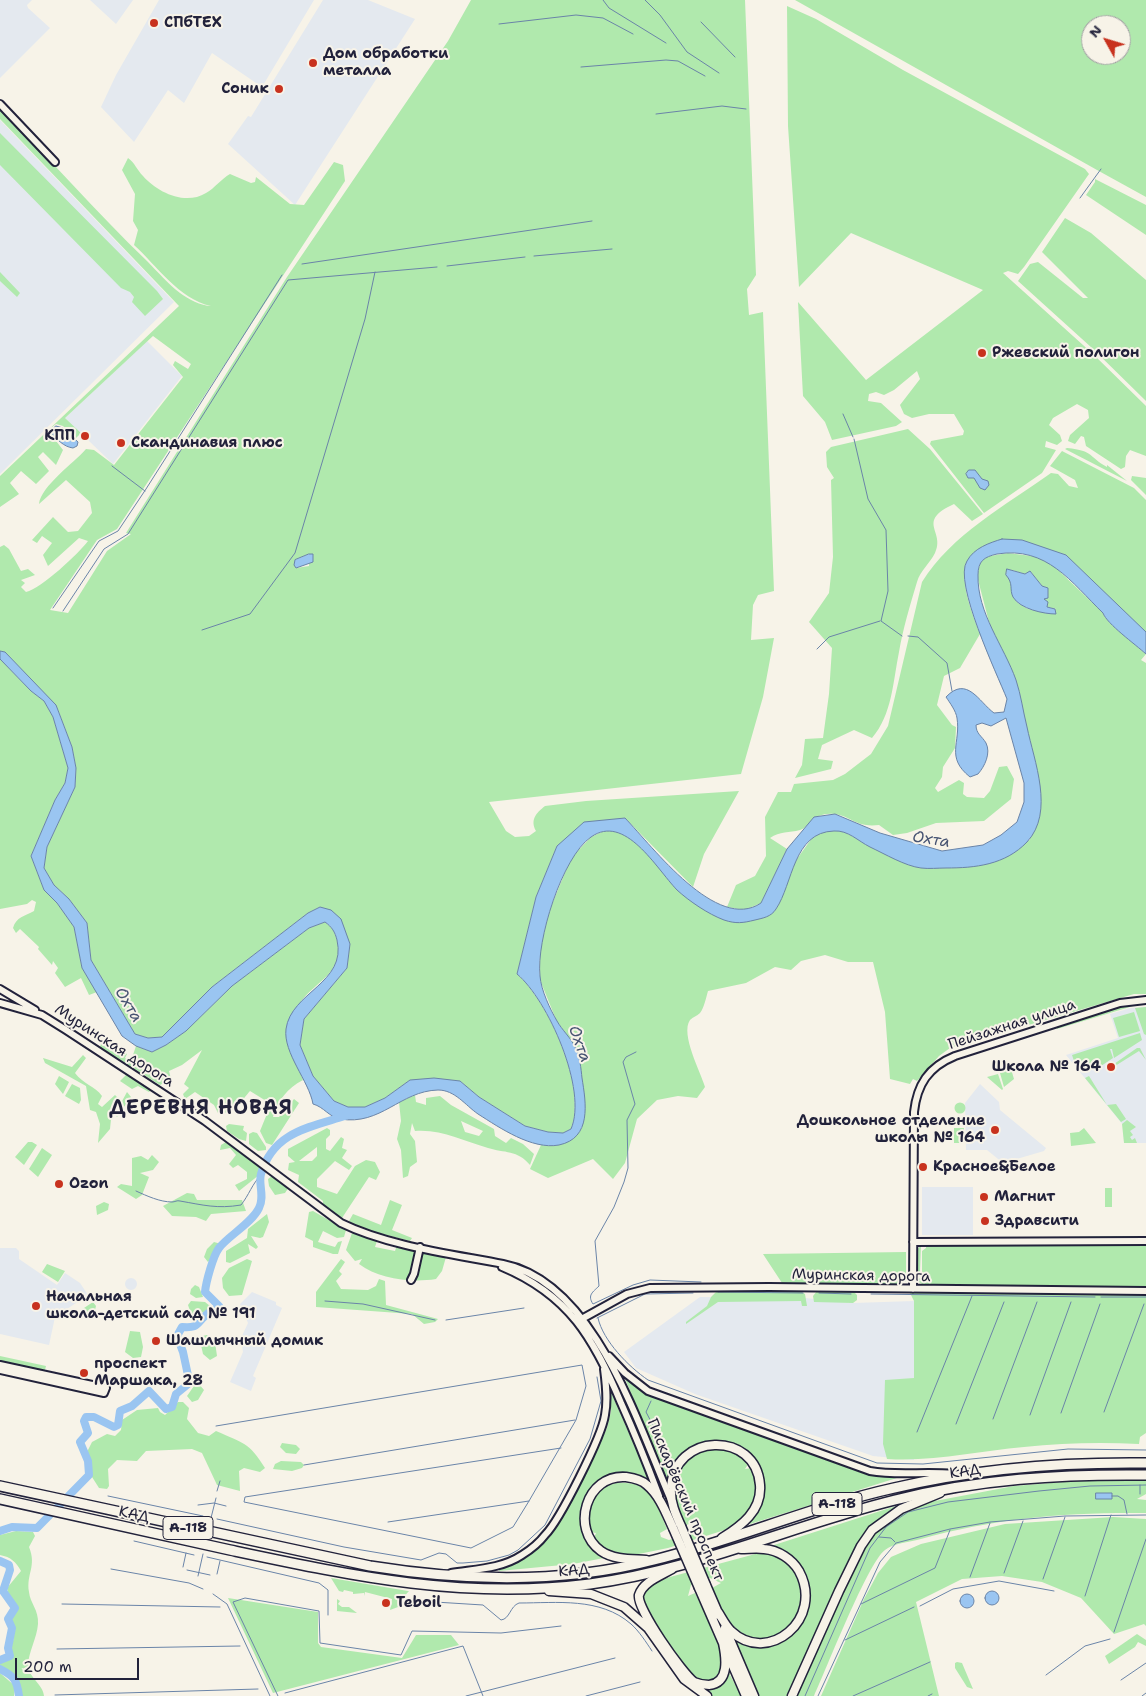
<!DOCTYPE html>
<html>
<head>
<meta charset="utf-8">
<style>
	body { margin:0 }
	#map { position:relative; width:1146px; height:1696px; overflow:hidden; background:#f7f3e8; font-family:"Shantell Sans",sans-serif }
	canvas { display:block }
	.north { position:absolute; left:1081px; top:15px; width:50px; height:50px; box-sizing:border-box; background:#f7f3e8; border:1px solid #a29fa3; border-radius:50%; rotate:309deg; font-size:14px; font-weight:700; line-height:20px; text-align:center; color:#22223b }
	.north::after { content:''; display:block; margin:auto; width:18px; height:22px; background:#c8321e; clip-path:polygon(50% 0,100% 100%,50% 72%,0 100%) }
	.scale { position:absolute; left:15px; top:1658px; width:124px; height:22px; box-sizing:border-box; border:2px solid #22223b; border-top:0; padding-left:6px; font-size:15px; line-height:18px; white-space:nowrap; color:#22223b; -webkit-text-stroke:4px #f7f3e8; paint-order:stroke }
</style>
</head>
<body>
<div id="map">
<canvas width="1146" height="1696"></canvas>
<div class="north">N</div>
<div class="scale">200 m</div>
</div>
<script>
const context = document.querySelector('canvas').getContext('2d');
context.lineJoin = 'round';
function fillPath(path, color) { context.fillStyle = color; context.fill(path, 'evenodd'); }
function stroke(path, color, width, dash) { context.strokeStyle = color; context.lineWidth = width; context.lineCap = dash ? 'butt' : 'round'; context.setLineDash(dash || []); context.stroke(path); }
function drawText(font, color, halo, rows, align = 'center') {
  context.font = font + ' "Shantell Sans",sans-serif'; context.lineWidth = 4; context.setLineDash([]); context.textBaseline = 'middle'; context.strokeStyle = halo; context.fillStyle = color; for (const [text, x, y, turn = 0] of rows) {
    context.save(); context.translate(x, y); context.rotate((+turn || 0) * Math.PI / 180); context.textAlign = isNaN(turn) ? turn : align; if (halo) context.strokeText(text, 0, 0); context.fillText(text, 0, 0); context.restore();
  }
}
fillPath(new Path2D(`
	M 0,0 L 32,0 L 27,5 L 28,8 L 50,28 L 0,78 Z
	M 90,0 L 133,0 L 116,24 Z
	M 159,0 L 314,0 L 262,87 L 212,53 L 184,103 L 168,90 L 134,142 L 101,107 L 116,75 Z
	M 323,0 L 368,0 L 415,19 L 295,205 L 228,144 L 248,116 L 251,117 Z
	M 0,120 L 174,302 L 0,474 Z
	M 147,341 L 182,376 L 113,464 L 65,418 Z
	M 1146,1007 L 1146,1143 L 1124,1143 L 1123,1125 L 1066,1055 L 1118,1038 L 1110,1014 L 1131,1008 Z
	M 980,1084 L 999,1102 L 1000,1110 L 1046,1148 L 1044,1151 L 1003,1163 L 987,1150 L 966,1150 L 965,1103 Z
	M 922,1187 L 973,1187 L 973,1235 L 922,1235 Z
	M 0,1248 L 16,1248 L 19,1251 L 19,1259 L 57,1285 L 65,1273 L 80,1283 L 88,1295 L 55,1317 L 49,1345 L 0,1334 Z
	M125 1284a6 6 0 1 1 12 0a6 6 0 1 1-12 0Z
	M 252,1292 L 276,1302 L 276,1305 L 282,1308 L 253,1376 L 256,1378 L 251,1391 L 230,1382 L 243,1352 L 241,1338 L 248,1323 L 240,1304 Z
	M 700,1297 L 805,1298 L 853,1303 L 914,1301 L 914,1460 L 873,1456 L 695,1394 L 636,1368 L 624,1352 Z`), '#e4e9ef');
fillPath(new Path2D(`
	M 471,0 L 745,0 L 756,275 L 747,289 L 749,315 L 763,312 L 774,591 L 758,595 L 753,605 L 751,640 L 774,638 L 763,697 L 741,774 L 489,802 L 506,831 L 515,837 L 529,836 L 536,831 C 530,820 536,813 545,806 L 586,801 L 739,791 L 704,854 L 693,887 L 625,818 L 557,846 L 536,897 L 517,974 C 548,1001 588,1089 571,1129 L 563,1133 L 548,1132 L 525,1126 L 479,1097 L 460,1081 L 410,1080 L 385,1098 L 365,1107 L 348,1107 L 334,1101 L 313,1076 L 300,1045 L 304,1019 L 347,968 L 350,944 L 320,907 L 308,913 L 212,987 L 162,1037 L 148,1038 L 135,1034 L 91,960 L 87,923 L 69,899 L 54,885 L 44,868 L 47,847 L 75,787 L 76,768 L 72,747 L 58,710 L 5,652 L 0,651 L 0,547 L 4,545 L 9,549 L 21,571 L 28,569 L 35,575 L 21,580 L 25,583 L 21,587 L 26,592 C 42,588 78,554 88,541 L 79,538 L 48,566 L 43,555 L 52,543 L 42,536 L 37,543 L 32,540 L 53,517 L 68,532 L 78,531 L 92,513 L 90,502 L 66,480 L 39,504 C 41,486 74,463 86,449 L 94,450 L 114,465 L 183,377 L 173,365 L 175,361 L 188,369 L 191,364 L 153,336 L 65,418 L 81,433 L 76,438 L 63,426 L 56,424 L 51,428 L 53,437 L 63,450 L 56,465 L 43,452 L 38,457 L 49,471 L 36,484 L 21,471 L 10,483 L 19,494 L 0,507 L 0,476 L 179,306 L 0,119 L 0,108 C 50,159 96,212 147,261 C 158,272 168,284 180,293 C 188,299 201,306 211,306 C 179,299 157,266 134,245 L 138,230 L 133,221 L 135,194 L 122,170 L 128,158 C 135,163 137,170 143,176 C 157,192 185,206 206,193 C 215,188 221,179 230,174 L 251,183 L 255,182 L 256,177 L 290,204 L 304,205 L 334,162 L 343,165 L 345,181 L 117,529 L 97,540 L 50,610 L 68,613 L 107,551 L 131,534 L 126,533 L 287,277 L 448,41 ZM 309,554 L 309,566 L 296,568 L 295,560 Z
	M 795,0 L 1146,0 L 1146,197 L 1097,170 ZM 1091,25 L 1121,25 L 1121,55 L 1091,55 Z
	M 787,6 L 816,19 L 903,70 L 1085,169 L 1089,174 L 1024,267 L 1018,274 L 1008,271 L 1003,273 L 1093,354 L 1146,406 L 1146,456 L 1130,450 L 1126,456 L 1125,467 L 1121,469 L 1086,446 L 1084,437 L 1081,436 L 1075,444 L 1068,441 L 1070,435 L 1089,418 L 1088,410 L 1077,404 L 1053,418 L 1049,425 L 1060,435 L 1062,441 L 1057,445 L 1046,441 L 1045,447 L 1056,450 L 1042,473 L 984,513 L 930,444 L 931,441 L 963,435 L 964,431 L 954,414 L 929,414 L 912,418 L 904,414 L 900,405 L 920,379 L 917,371 L 894,390 L 884,395 L 876,392 L 869,394 L 868,401 L 881,403 L 902,422 L 896,426 L 832,440 L 825,422 L 803,396 L 798,302 L 866,380 L 983,290 L 851,233 L 799,287 L 788,126 Z
	M 0,133 L 157,291 L 163,299 L 145,316 L 132,302 L 134,297 L 130,292 L 121,288 L 0,165 Z
	M 1095,179 L 1146,205 L 1146,235 L 1086,195 L 1095,182 Z
	M 1065,218 L 1091,233 L 1146,280 L 1146,401 L 1092,348 L 1018,281 L 1030,264 L 1038,262 L 1083,298 L 1088,298 L 1042,252 Z
	M 0,272 L 20,293 L 17,297 L 0,281 Z
	M 908,429 L 930,449 L 983,514 L 972,521 L 954,504 C 915,522 946,531 935,553 C 930,563 920,571 917,582 C 910,605 903,629 899,652 C 893,682 892,715 872,738 L 854,730 L 822,745 L 818,759 L 833,761 L 831,769 L 795,778 L 802,765 L 805,739 L 823,738 L 829,694 L 832,648 L 809,622 L 829,593 L 833,557 L 831,480 L 834,478 L 827,467 L 826,452 L 831,447 Z
	M 1067,448 C 1095,451 1087,456 1107,467 L 1107,465 L 1127,481 L 1065,449 Z
	M 1062,451 L 1134,488 L 1146,500 L 1146,632 L 1022,540 C 1007,544 986,546 974,555 C 953,569 973,615 980,634 L 960,668 L 944,676 L 937,705 L 952,725 L 956,727 L 955,748 L 943,767 L 942,777 L 935,788 L 938,792 L 959,780 L 964,783 L 963,794 L 967,797 L 984,798 L 990,791 L 999,767 L 1007,766 L 1014,779 L 1011,799 L 984,821 L 936,823 L 907,833 L 893,835 L 879,825 C 856,828 852,816 834,814 C 813,812 812,826 800,830 C 789,833 780,831 770,838 L 787,849 L 761,903 L 745,910 L 727,907 L 736,885 L 755,876 L 766,856 L 765,817 L 778,792 L 791,792 L 794,784 L 833,780 L 845,774 L 871,754 L 888,726 L 922,582 C 951,535 1006,505 1051,473 L 1058,474 L 1069,486 L 1078,488 L 1075,480 L 1050,466 Z
	M 1132,476 L 1146,478 L 1146,495 L 1131,480 Z
	M 1008,553 L 1039,557 L 1053,565 L 1103,613 C 1107,624 1136,644 1146,654 L 1141,660 L 1146,663 L 1146,994 L 1134,994 L 950,1048 L 939,1056 L 917,1081 L 913,1079 L 910,1084 L 890,1079 L 885,1012 L 873,962 L 848,962 L 825,955 L 801,961 L 791,970 L 775,967 L 746,983 L 708,991 C 706,998 704,1008 700,1013 C 697,1016 693,1017 690,1020 C 680,1034 701,1073 705,1087 L 697,1098 L 678,1096 L 657,1100 L 637,1119 L 625,1163 L 613,1179 L 593,1159 L 548,1178 L 530,1169 L 541,1145 L 555,1146 L 582,1128 L 577,1049 L 557,1022 L 540,980 L 540,946 L 550,909 L 571,858 L 591,837 L 608,829 L 626,834 L 719,918 L 776,909 L 794,863 L 812,838 L 824,831 L 842,830 L 867,845 L 920,868 L 1030,840 L 1016,681 L 990,626 L 977,576 L 980,563 L 985,557 ZM 1012,570 L 1025,574 L 1031,572 L 1042,586 L 1048,588 L 1048,598 L 1043,598 L 1047,607 L 1056,609 L 1050,612 L 1028,609 L 1018,603 L 1013,597 L 1012,584 L 1006,572 Z
	M 0,659 L 31,691 L 44,701 L 53,717 L 68,768 L 65,783 L 55,800 L 31,856 L 44,890 L 57,903 L 74,927 L 82,968 L 97,992 L 89,995 L 81,978 L 65,987 L 55,973 L 58,968 L 53,961 L 52,965 L 38,949 L 39,947 L 20,929 L 16,933 L 13,928 C 16,917 25,916 34,911 L 36,902 L 32,900 L 27,904 L 0,909 Z
	M 325,922 C 332,927 335,932 337,940 C 345,973 315,981 300,1003 C 294,1012 290,1022 286,1031 L 303,1080 C 287,1088 278,1101 273,1117 L 279,1117 L 294,1099 L 299,1103 L 272,1145 L 266,1143 L 260,1131 L 271,1104 L 250,1091 C 241,1101 234,1115 218,1113 L 214,1105 L 195,1092 L 185,1099 L 183,1094 L 189,1088 L 184,1084 L 202,1050 L 182,1065 L 169,1071 L 171,1079 L 160,1085 L 100,1047 L 101,1044 L 118,1055 L 122,1051 L 127,1054 L 125,1058 L 131,1061 L 136,1046 L 152,1052 L 166,1045 L 186,1031 L 232,986 L 309,928 Z
	M 1133,1003 L 1133,1006 L 1057,1029 L 1056,1026 Z
	M 1146,1007 L 1146,1035 L 1144,1034 L 1135,1008 Z
	M 1134,1012 L 1140,1031 L 1119,1037 L 1113,1018 Z
	M 1140,1033 L 1142,1040 L 1114,1058 L 1112,1049 L 1110,1049 L 1113,1058 L 1098,1068 L 1080,1063 L 1079,1059 L 1074,1061 L 1072,1055 Z
	M 1137,1048 L 1140,1048 L 1146,1060 L 1139,1051 L 1115,1066 L 1114,1064 Z
	M 83,1055 L 86,1058 L 75,1073 C 83,1084 95,1086 102,1096 L 98,1104 L 102,1107 L 115,1095 L 118,1098 L 108,1117 L 111,1119 L 110,1129 L 98,1143 L 100,1124 L 96,1112 L 90,1110 L 86,1086 L 45,1063 L 43,1058 L 72,1067 Z
	M 1011,1069 L 1014,1079 L 1004,1087 L 1000,1073 Z
	M 127,1074 L 150,1087 L 151,1090 L 149,1092 L 138,1086 L 132,1089 L 120,1081 Z
	M 998,1074 L 1003,1089 L 1002,1090 L 987,1077 Z
	M 59,1076 L 69,1082 L 63,1094 L 55,1084 Z
	M 1089,1076 L 1107,1105 L 1116,1104 L 1126,1119 L 1121,1122 L 1085,1078 Z
	M 72,1084 L 80,1088 L 81,1100 L 79,1104 L 65,1096 Z
	M 127,1092 L 131,1097 L 117,1117 L 115,1114 Z
	M 415,1095 L 416,1102 L 426,1105 L 426,1098 L 440,1096 L 451,1105 L 494,1129 L 495,1136 L 506,1143 L 511,1138 L 523,1144 L 534,1154 L 530,1165 C 518,1150 504,1153 488,1148 C 463,1141 442,1129 415,1131 L 412,1123 L 410,1134 L 415,1141 L 417,1162 L 410,1167 L 408,1176 L 403,1178 L 401,1150 L 397,1139 L 401,1121 L 399,1102 ZM 461,1121 L 483,1131 L 479,1136 L 465,1132 Z
	M954.5 1108a5.5 5.5 0 1 1 11 0a5.5 5.5 0 1 1-11 0Z
	M 1127,1120 L 1136,1127 L 1130,1131 L 1133,1135 L 1130,1137 L 1132,1140 L 1135,1138 L 1137,1143 L 1124,1143 L 1122,1124 Z
	M 229,1124 L 244,1126 L 243,1130 L 247,1133 L 246,1141 L 239,1139 L 227,1131 L 226,1126 Z
	M 327,1128 L 330,1130 L 330,1135 L 326,1139 L 326,1149 L 330,1151 L 341,1137 L 344,1139 L 342,1148 L 347,1150 L 342,1158 L 352,1166 L 349,1170 L 335,1161 L 317,1179 L 317,1187 L 337,1194 L 355,1166 L 366,1160 L 375,1162 L 380,1172 L 376,1180 L 369,1177 L 342,1218 L 323,1205 L 323,1201 L 298,1182 L 299,1175 L 288,1170 L 289,1163 L 295,1162 L 288,1156 L 288,1149 ZM 317,1147 L 317,1156 L 312,1161 L 299,1161 Z
	M 954,1128 L 964,1128 L 964,1143 L 954,1143 Z
	M 1084,1128 L 1096,1143 L 1071,1146 L 1070,1133 L 1079,1132 Z
	M 253,1132 L 257,1133 L 266,1147 L 266,1150 L 258,1151 L 249,1144 L 249,1134 Z
	M 28,1142 L 32,1142 L 37,1145 L 24,1165 L 15,1157 Z
	M 226,1142 L 232,1144 L 263,1169 L 259,1175 L 239,1191 L 235,1185 L 247,1179 L 247,1172 L 238,1165 L 233,1168 L 229,1164 L 236,1155 L 230,1148 L 220,1150 L 221,1145 Z
	M 42,1148 L 52,1155 L 38,1177 L 29,1169 Z
	M 152,1155 L 159,1162 L 153,1170 L 140,1173 L 149,1177 L 142,1195 L 136,1199 L 117,1187 L 121,1184 L 132,1186 L 132,1158 L 141,1156 L 148,1160 Z
	M 272,1176 L 289,1187 L 285,1193 L 275,1195 L 269,1186 L 268,1179 Z
	M 1105,1188 L 1112,1188 L 1112,1207 L 1105,1207 Z
	M 187,1193 L 194,1194 L 197,1200 L 242,1200 L 246,1211 L 211,1214 L 206,1221 L 196,1217 L 172,1216 L 163,1206 Z
	M 390,1200 L 402,1205 L 392,1230 L 412,1238 L 410,1241 L 356,1227 L 349,1221 L 353,1214 L 381,1225 Z
	M 104,1202 L 109,1204 L 108,1210 L 97,1215 L 96,1206 Z
	M 313,1211 L 346,1230 L 344,1237 L 337,1238 L 323,1231 L 318,1242 L 335,1247 L 338,1242 L 342,1241 L 338,1254 L 333,1254 L 313,1247 L 313,1241 L 305,1237 L 309,1212 Z
	M 267,1214 L 269,1222 L 263,1237 L 260,1238 L 251,1236 L 258,1247 L 256,1249 L 248,1244 L 250,1253 L 230,1263 L 226,1262 L 226,1251 L 247,1238 L 248,1229 Z
	M 352,1233 L 377,1241 L 375,1247 L 395,1251 L 397,1245 L 446,1257 L 442,1271 L 436,1279 C 411,1283 379,1279 359,1264 L 362,1259 L 355,1261 L 346,1250 Z
	M 1146,1236 L 1146,1239 L 1067,1237 Z
	M 214,1242 L 221,1244 L 208,1262 L 204,1257 L 207,1249 Z
	M 1146,1244 L 1146,1288 L 925,1286 L 916,1280 L 916,1278 L 922,1278 L 922,1251 L 926,1248 L 926,1245 Z
	M 921,1245 L 920,1272 L 916,1275 L 916,1251 Z
	M 906,1252 L 906,1282 L 900,1282 L 897,1286 L 782,1283 L 763,1254 Z
	M 247,1259 L 252,1261 L 242,1295 L 229,1296 L 223,1288 L 222,1278 L 229,1268 Z
	M 341,1259 L 345,1262 L 339,1271 L 342,1274 L 336,1281 L 341,1289 L 368,1290 L 376,1286 L 379,1279 L 385,1281 L 386,1305 L 438,1319 L 435,1322 L 424,1324 L 412,1314 L 316,1307 L 316,1292 Z
	M 47,1264 L 65,1271 L 58,1282 L 42,1272 Z
	M 195,1285 L 199,1287 L 203,1297 L 196,1298 L 190,1294 L 191,1289 Z
	M 717,1291 L 800,1291 L 805,1294 L 807,1306 L 802,1306 L 801,1301 L 718,1302 L 686,1324 L 686,1322 L 707,1306 L 711,1297 Z
	M 817,1291 L 854,1292 L 857,1295 L 857,1300 L 853,1303 L 814,1302 L 813,1296 Z
	M 909,1291 L 1146,1295 L 1146,1433 L 1140,1437 L 1139,1444 C 1100,1442 1062,1443 1024,1447 C 978,1451 933,1462 887,1459 L 883,1444 L 885,1380 L 914,1378 L 914,1301 Z
	M 191,1301 L 205,1302 L 210,1306 L 209,1310 L 195,1315 L 191,1314 L 188,1305 Z
	M 93,1302 L 96,1306 L 94,1314 L 82,1313 L 81,1310 Z
	M 130,1331 L 140,1332 L 143,1347 L 141,1357 L 133,1358 L 125,1352 Z
	M 207,1335 L 215,1342 L 217,1356 L 210,1360 L 203,1354 L 201,1345 L 185,1346 L 184,1340 Z
	M 0,1356 L 46,1366 L 45,1370 L 0,1362 Z
	M 624,1376 L 644,1391 L 873,1474 L 900,1477 L 750,1524 L 748,1522 C 753,1512 761,1501 763,1490 C 774,1443 684,1411 667,1482 Z
	M 199,1384 L 204,1390 L 198,1400 L 192,1402 L 187,1396 L 194,1386 Z
	M 611,1392 L 651,1484 L 609,1477 C 593,1497 570,1515 588,1542 C 592,1548 599,1553 604,1558 L 573,1564 L 499,1571 L 499,1569 C 542,1560 560,1522 578,1486 C 588,1467 598,1448 607,1428 L 611,1411 Z
	M 178,1402 L 183,1402 L 189,1408 L 187,1419 L 198,1433 L 209,1436 L 216,1431 C 243,1443 249,1442 265,1468 L 260,1472 L 244,1468 L 239,1471 L 240,1491 L 217,1485 L 202,1453 L 192,1449 L 146,1451 L 137,1461 L 117,1460 L 108,1469 L 109,1486 L 107,1489 L 99,1488 L 92,1477 L 92,1463 L 87,1452 L 92,1442 L 107,1434 L 115,1436 L 121,1430 L 122,1420 L 137,1410 L 158,1408 L 160,1412 L 165,1415 Z
	M 282,1443 L 296,1445 L 300,1449 L 296,1454 L 286,1453 L 280,1447 Z
	M 721,1447 L 740,1454 L 749,1463 L 745,1469 L 752,1468 L 757,1491 L 751,1511 L 731,1528 L 668,1548 L 629,1556 L 606,1551 L 593,1540 L 596,1533 L 589,1532 C 584,1507 597,1480 626,1483 C 633,1483 639,1485 644,1489 C 656,1499 661,1515 667,1529 L 660,1533 L 661,1537 L 669,1540 L 689,1533 L 694,1523 L 685,1525 C 674,1501 666,1469 695,1452 C 701,1449 714,1449 721,1447 Z
	M 281,1461 L 301,1462 L 304,1465 L 302,1468 L 292,1471 L 273,1469 L 275,1464 Z
	M 1089,1480 L 1146,1480 L 1146,1494 L 1137,1499 L 1146,1500 L 1146,1513 C 1069,1512 995,1518 921,1539 C 911,1542 893,1543 885,1550 C 868,1562 826,1670 814,1696 L 795,1696 L 863,1548 L 874,1532 L 899,1512 L 919,1504 L 1014,1486 Z
	M 896,1506 L 870,1528 L 849,1563 L 788,1696 L 757,1696 L 734,1641 L 736,1639 C 805,1666 842,1583 771,1546 Z
	M 1113,1517 L 1146,1519 L 1146,1626 L 1144,1624 L 1114,1634 L 1081,1598 L 1042,1582 L 1002,1576 L 962,1579 L 916,1602 L 939,1696 L 821,1696 L 864,1599 L 878,1573 L 891,1557 L 921,1544 L 1005,1524 Z
	M 16,1531 L 33,1532 L 35,1536 L 29,1547 C 37,1566 26,1574 29,1592 C 30,1603 39,1610 38,1624 C 37,1638 28,1653 28,1666 C 29,1678 43,1684 44,1696 L 22,1696 C 19,1680 15,1674 0,1667 L 0,1661 L 10,1659 L 12,1654 L 10,1648 C 16,1637 15,1629 10,1619 L 18,1608 L 9,1596 L 7,1588 L 21,1571 C 16,1562 11,1557 0,1555 L 0,1535 Z
	M 759,1553 C 792,1556 795,1570 804,1598 C 801,1606 799,1617 794,1623 C 788,1631 776,1637 767,1638 C 735,1642 722,1612 712,1588 L 721,1583 L 710,1578 L 691,1585 L 688,1596 L 695,1593 C 705,1615 742,1671 707,1682 L 695,1679 L 688,1672 C 678,1658 641,1614 643,1598 C 645,1586 660,1581 670,1577 Z
	M 331,1578 L 408,1591 L 409,1591 L 400,1601 L 398,1607 L 390,1610 L 392,1599 L 365,1592 L 364,1596 L 364,1593 L 353,1594 L 353,1592 L 344,1590 L 343,1592 L 339,1591 Z
	M 228,1598 L 318,1612 L 318,1643 L 321,1647 L 402,1658 L 416,1635 L 451,1635 L 459,1645 L 273,1693 Z
	M 337,1599 L 340,1601 L 338,1604 L 342,1607 L 349,1607 L 357,1613 L 337,1611 Z
	M 1137,1634 L 1146,1640 L 1146,1646 L 1138,1642 L 1135,1647 L 1109,1664 L 1105,1656 Z
	M 957,1662 L 962,1663 L 973,1689 L 967,1687 L 955,1668 L 955,1663 Z
	M 728,1671 L 741,1696 L 711,1696 L 700,1689 L 705,1688 Z
	M 0,1673 L 15,1686 L 14,1696 L 0,1696 Z`), '#b0e9ad');
const water = new Path2D(`
	M 56,426 L 63,428 L 78,442 L 77,446 L 73,448 C 64,447 56,439 51,432 Z
	M 969,470 L 975,470 L 982,479 L 988,481 L 989,485 L 985,490 L 980,488 L 974,478 L 968,478 L 966,474 Z
	M 1002,539 L 1022,540 L 1066,555 L 1146,632 L 1146,654 C 1135,644 1107,624 1103,613 C 1071,582 1047,546 997,554 C 984,557 978,561 978,575 C 977,613 1004,646 1016,680 C 1021,695 1023,711 1027,727 C 1034,761 1055,812 1027,842 C 1005,865 975,868 946,868 C 938,868 929,869 921,868 C 905,866 885,854 870,847 C 858,841 848,830 834,831 C 793,832 793,884 776,909 C 771,917 763,918 755,920 C 743,923 736,924 724,920 C 708,914 689,901 677,890 C 656,868 625,813 591,837 C 562,857 536,941 540,976 C 541,990 550,1009 557,1021 C 562,1030 571,1038 575,1047 C 580,1056 581,1069 582,1078 C 586,1103 592,1138 559,1145 C 532,1150 500,1128 478,1114 C 465,1105 455,1090 438,1090 C 400,1091 381,1126 340,1119 C 329,1117 324,1107 313,1104 C 309,1081 283,1053 286,1029 C 291,992 347,983 337,940 C 335,932 332,927 325,922 L 309,928 L 232,986 L 186,1031 L 166,1045 L 152,1052 L 136,1046 L 122,1036 L 82,968 L 74,927 L 57,903 L 44,890 L 31,856 L 55,800 L 65,783 L 68,768 L 53,717 L 44,701 L 31,691 L 0,659 L 0,651 L 5,652 L 56,705 L 72,747 L 76,768 L 75,787 L 47,847 L 44,868 L 54,885 L 69,899 L 87,923 L 91,960 L 135,1034 L 148,1038 L 162,1037 L 212,987 L 308,913 L 320,907 L 331,910 L 341,919 L 350,944 L 347,968 L 304,1019 L 300,1045 L 313,1076 L 334,1101 L 348,1107 L 365,1107 L 385,1098 L 410,1080 L 434,1078 L 460,1081 L 479,1097 L 525,1126 L 548,1132 L 563,1133 L 571,1129 C 588,1090 548,1000 517,974 L 536,897 L 557,846 L 584,822 L 625,818 C 653,847 717,933 761,903 L 787,849 L 814,817 L 835,814 L 880,833 L 942,851 L 983,845 L 1001,835 L 1017,822 L 1024,802 L 1024,783 L 1006,718 L 991,726 L 982,723 L 976,725 C 976,734 982,736 986,743 C 991,753 985,766 978,774 L 970,777 C 945,757 961,743 957,718 C 956,711 950,703 946,697 C 967,675 979,702 994,713 L 1004,712 L 1007,699 C 997,674 953,582 967,561 C 974,548 989,543 1002,539 Z
	M 309,554 L 313,554 L 313,562 L 296,568 L 294,565 L 295,560 Z
	M 1007,569 L 1025,574 L 1030,571 L 1042,586 L 1048,588 L 1048,598 L 1044,599 L 1048,602 L 1047,607 L 1055,609 L 1056,614 C 1044,614 1020,609 1013,597 C 1009,589 1014,584 1006,575 Z
	M 1096,1493 L 1112,1493 L 1112,1499 L 1096,1499 Z
	M985 1598a7 7 0 1 1 14 0a7 7 0 1 1-14 0Z
	M960 1601a7 7 0 1 1 14 0a7 7 0 1 1-14 0Z`);
fillPath(water, '#9ac5f1');
stroke(water, '#6a84a8', 1);
stroke(new Path2D(`
	M 603,0 L 609,8 L 666,43
	M 645,0 L 660,15 L 687,52 L 719,73
	M 701,22 L 735,57
	M 499,24 L 576,15 L 603,18 L 633,34
	M 581,67 L 666,60 L 678,61 L 705,76
	M 656,114 L 722,106 L 746,109
	M 1080,198 L 1101,169
	M 534,256 L 612,249
	M 302,264 L 592,221
	M 447,266 L 525,257
	M 843,414 L 853,437
	M 854,439 L 868,499 L 886,530 L 888,591 L 881,621 L 902,636
	M 112,466 L 145,491
	M 53,608 L 99,541 L 118,531 L 146,489 L 282,275
	M 63,611 L 104,549 L 128,534 L 288,280 L 437,267
	M 202,630 L 250,614 L 295,553 L 365,319 L 375,272
	M 908,636 L 918,637 L 947,663 L 952,691
	M 817,649 L 829,637 L 880,621
	M 636,1052 L 626,1057 L 623,1062 L 635,1104 L 627,1120 L 628,1168 L 624,1182 L 614,1207 L 595,1241 L 599,1286 C 593,1292 587,1295 593,1304 L 633,1285 L 650,1280 L 701,1282
	M 136,1191 C 147,1196 160,1202 172,1202 C 175,1202 177,1200 180,1201 C 203,1205 217,1209 241,1205 C 249,1195 252,1184 261,1175
	M 718,1292 L 803,1293
	M 819,1293 L 851,1294
	M 871,1294 L 1095,1297
	M 1101,1297 L 1146,1297
	M 325,1301 L 363,1304 L 435,1320
	M 597,1318 L 645,1294 L 693,1293
	M 598,1318 C 603,1341 629,1367 648,1380 L 877,1463 L 923,1464 L 1068,1449 L 1146,1450
	M 446,1320 L 524,1308
	M 651,1401 L 646,1412 L 668,1454
	M 1104,1412 L 1144,1304
	M 1061,1413 L 1100,1304
	M 1030,1415 L 1071,1302
	M 993,1419 L 1037,1302
	M 956,1424 L 1004,1302
	M 216,1426 L 582,1365 L 586,1386 L 576,1420 L 529,1501 L 513,1527 L 471,1548 L 244,1502 L 245,1497 L 561,1448
	M 917,1432 L 972,1296
	M 304,1465 L 575,1420
	M 217,1491 L 220,1481
	M 1140,1494 L 1140,1485
	M 108,1496 L 203,1516
	M 1112,1496 L 1118,1496 L 1124,1500 L 1127,1514
	M 198,1505 L 214,1503 L 226,1506
	M 211,1518 L 216,1498
	M 217,1519 L 344,1547 L 421,1560 L 439,1553 L 446,1554 L 457,1563 L 463,1563 L 487,1561 L 509,1555 L 518,1550 L 545,1525 L 590,1439 L 601,1401 L 597,1377
	M 388,1522 L 529,1501
	M 879,1537 L 891,1538 L 895,1542
	M 134,1541 L 194,1555
	M 207,1557 L 319,1583 L 328,1590 L 328,1615
	M 183,1567 L 186,1553
	M 111,1569 L 189,1583 L 203,1589
	M 187,1570 L 210,1575
	M 1004,1573 L 1023,1521
	M 217,1574 L 220,1561
	M 198,1576 L 203,1554
	M 970,1577 L 990,1523
	M 1043,1579 L 1065,1517
	M 213,1594 L 227,1604 L 270,1696
	M 1085,1596 L 1111,1515
	M 62,1604 L 220,1607
	M 409,1604 L 419,1601 L 483,1605 L 501,1620 C 510,1619 510,1606 519,1603 C 557,1603 600,1597 631,1624 C 639,1631 646,1642 652,1651
	M 861,1604 L 935,1568 L 950,1530
	M 920,1606 L 953,1589 L 999,1581 L 1054,1591
	M 1114,1632 L 1146,1539
	M 845,1640 L 914,1607
	M 57,1649 L 240,1646
	M 1046,1675 L 1085,1646 L 1110,1639
	M 1121,1680 L 1146,1663
	M 285,1693 L 463,1646 L 483,1696
	M 55,1695 L 258,1689
	M 278,1696 L 233,1602 L 245,1598 L 319,1611 L 320,1643 L 401,1655 L 412,1631 L 501,1633 L 561,1626
	M 466,1696 L 615,1658
	M 586,1696 L 640,1682
	M 805,1696 L 870,1548 L 886,1527 L 908,1512 L 948,1502 L 1039,1491 L 1090,1486 L 1146,1485
	M 818,1696 L 880,1562 L 896,1543 L 950,1529 L 990,1522 L 1065,1516 L 1146,1515
	M 853,1696 L 930,1662
	M 928,1696 L 932,1694
	M 1142,1696 L 1146,1693`), '#6a84a8', 1);
stroke(new Path2D(`
	M 0,1531 L 12,1527 L 37,1528 L 89,1475 L 88,1461 L 80,1442 L 88,1433 L 84,1421 L 86,1417 L 94,1417 L 114,1427 L 118,1425 L 120,1411 L 132,1406 L 149,1391 L 166,1409 L 172,1407 L 176,1394 L 187,1385 L 189,1380 L 183,1352 L 177,1336 L 182,1327 C 199,1328 195,1325 206,1315 C 210,1311 215,1311 219,1306 L 205,1292 C 206,1282 213,1256 219,1248 C 228,1236 252,1223 259,1208 C 265,1196 258,1184 261,1174 C 273,1132 310,1127 345,1116
	M 0,1561 L 9,1565 L 10,1570 L 3,1591 L 15,1608 L 8,1619 L 12,1628 L 8,1648 L 10,1656 L 0,1660
	M 0,1669 C 14,1676 17,1680 19,1696`), '#9ac5f1', 8);
const minor = new Path2D(`
	M 0,104 L 55,162
	M 0,989 L 35,1010
	M 0,1003 L 42,1015 L 66,1030 L 205,1121 L 341,1223 C 388,1246 452,1254 503,1264 C 595,1282 638,1425 671,1500
	M 913,1242 L 1146,1241
	M 502,1267 C 569,1295 594,1339 621,1403 C 635,1434 647,1464 659,1496
	M 411,1280 L 414,1274 L 420,1247
	M 913,1289 L 914,1112 C 917,1085 928,1067 955,1056 L 1120,1003 L 1146,1000
	M 578,1321 L 627,1294 L 650,1288 L 769,1287 L 1146,1291
	M 609,1356 L 625,1373 L 648,1391 L 870,1471 C 898,1476 925,1471 953,1474
	M 0,1365 L 106,1388 L 104,1393 L 0,1370
	M 451,1573 C 475,1569 501,1569 522,1555 C 530,1550 539,1543 545,1535 C 560,1520 602,1436 605,1415 C 608,1400 606,1384 604,1369`);
const major = new Path2D(`
	M 681,1526 C 676,1515 670,1502 671,1489 C 673,1432 756,1430 760,1485 C 762,1511 741,1526 722,1538
	M 646,1560 C 632,1559 614,1560 601,1551 C 570,1529 586,1474 626,1477 C 633,1478 642,1480 647,1485 C 660,1496 666,1513 673,1528
	M 672,1569 C 660,1576 643,1582 639,1595 C 636,1608 682,1673 694,1682 C 699,1684 704,1685 709,1685 C 730,1683 726,1657 723,1643
	M 706,1585 L 719,1615
	M 699,1588 L 746,1696
	M 549,1591 L 591,1594 L 624,1607 L 648,1628 L 684,1679 L 707,1696
	M 718,1612 C 722,1618 725,1625 731,1631 C 768,1666 825,1619 799,1571 C 792,1559 778,1550 764,1549 C 757,1548 749,1549 741,1549
	M 725,1628 L 754,1696
	M 792,1696 L 839,1591 L 861,1546 L 872,1530 L 901,1509 L 940,1493`);
const highway = new Path2D(`
	M 0,1486 L 370,1566 C 463,1581 562,1584 654,1560 C 735,1540 813,1506 894,1488 C 978,1468 1060,1462 1146,1463
	M 0,1499 C 76,1516 153,1533 230,1550 C 353,1576 463,1600 590,1584 C 696,1570 793,1525 895,1500 C 979,1479 1060,1474 1146,1475`);
stroke(minor, '#22223b', 10);
stroke(major, '#22223b', 11);
stroke(highway, '#22223b', 12);
stroke(minor, '#f7f3e8', 6);
stroke(major, '#f7f3e8', 8);
stroke(highway, '#f7f3e8', 9);
const majorBridge = new Path2D(`
	M 681,1526 L 706,1585
	M 673,1528 L 699,1588`);
stroke(majorBridge, '#22223b', 11, []);
stroke(majorBridge, '#f7f3e8', 8);
for (const [x, y, r, color] of [
	[154,23,5,"#c8321e"],
	[313,63,5,"#c8321e"],
	[279,89,5,"#c8321e"],
	[982,353,5,"#c8321e"],
	[85,436,5,"#c8321e"],
	[121,443,5,"#c8321e"],
	[1111,1067,5,"#c8321e"],
	[995,1130,5,"#c8321e"],
	[923,1167,5,"#c8321e"],
	[59,1184,5,"#c8321e"],
	[984,1197,5,"#c8321e"],
	[985,1221,5,"#c8321e"],
	[36,1306,5,"#c8321e"],
	[156,1341,5,"#c8321e"],
	[84,1373,5,"#c8321e"],
	[386,1603,5,"#c8321e"]
]) { const dot = new Path2D(); dot.arc(x, y, r, 0, 2 * Math.PI); context.fillStyle = color; context.fill(dot); stroke(dot, '#f7f3e8', 2); }
for (const [x, y, w] of [
	[837,1504,50],
	[188,1528,50]
]) { const box = new Path2D(); box.roundRect(x - w / 2, y - 11.5, w, 23, 4); context.fillStyle = '#f7f3e8'; context.fill(box); stroke(box, '#22223b', 1); }
drawText('bold 14px', '#22223b', null, [
	["А-118",837,1504],
	["А-118",188,1528]
]);
drawText('bold 15px', '#22223b', '#f7f3e8', [
	["СПбТЕХ",164,23],
	["Дом обработки",323,54],
	["металла",323,71],
	["Соник",269,89,"right"],
	["Ржевский полигон",992,353],
	["КПП",75,436,"right"],
	["Скандинавия плюс",131,443],
	["Школа № 164",1101,1067,"right"],
	["Дошкольное отделение",985,1121,"right"],
	["школы № 164",985,1138,"right"],
	["Красное&Белое",933,1167],
	["Ozon",69,1184],
	["Магнит",994,1197],
	["Здравсити",995,1221],
	["Начальная",46,1297],
	["школа-детский сад № 191",46,1314],
	["Шашлычный домик",166,1341],
	["проспект",94,1364],
	["Маршака, 28",94,1381],
	["Teboil",396,1603]
], 'left');
drawText('15px', '#22223b', '#f7f3e8', [
	["Пейзажная улица",1012,1025,-18],
	["Муринская дорога",114,1046,33],
	["Муринская дорога",861,1276,1],
	["КАД",965,1472,-9],
	["Пискарёвский проспект",685,1500,67],
	["КАД",134,1515,12],
	["КАД",574,1571,-5]
]);
drawText('italic 16px', '#465372', '#f7f3e8', [
	["Охта",931,840,9],
	["Охта",128,1005,59],
	["Охта",579,1044,70]
]);
context.letterSpacing = '1px';
drawText('bold 20px', '#22223b', '#f7f3e8', [
	["ДЕРЕВНЯ НОВАЯ",201,1109]
]);
context.letterSpacing = '0px';
</script>
</body>
</html>
